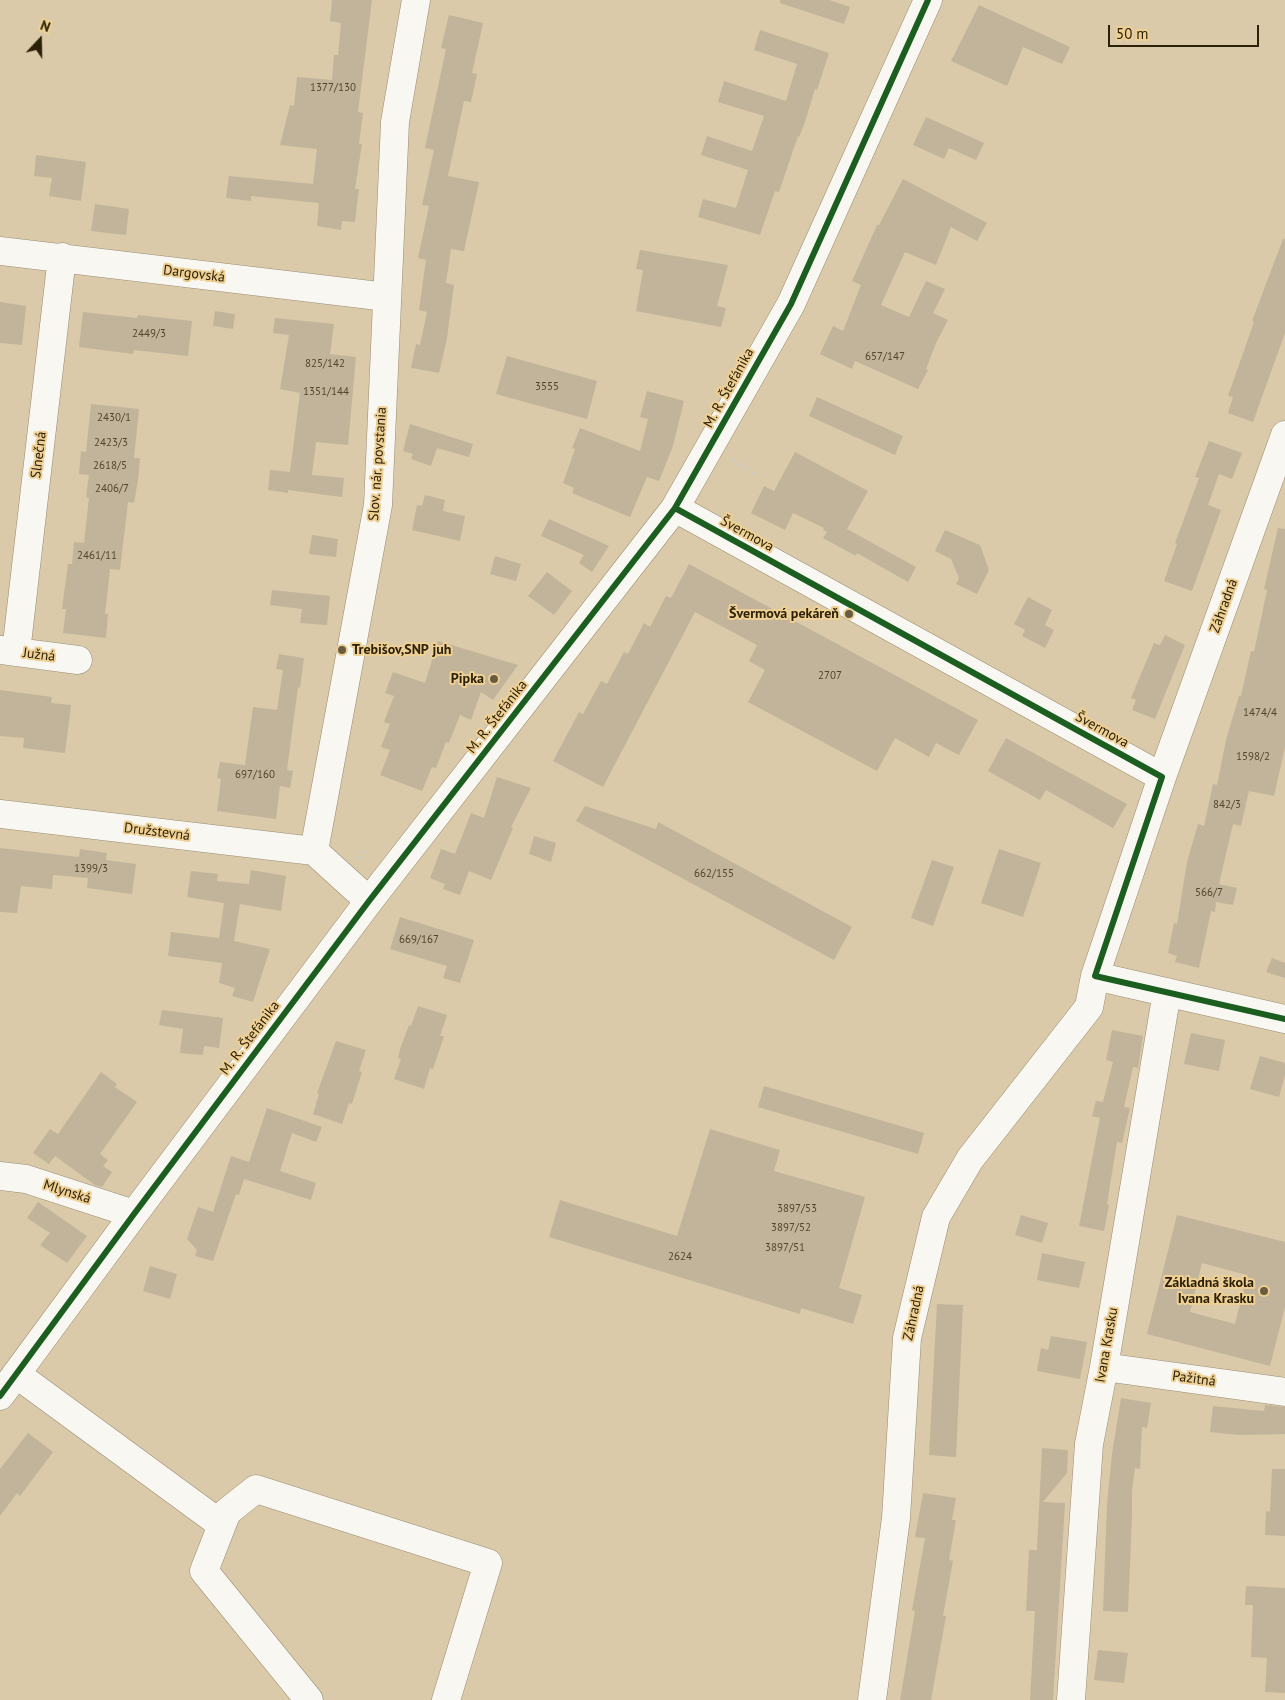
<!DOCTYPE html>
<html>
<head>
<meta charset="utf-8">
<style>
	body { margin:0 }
	#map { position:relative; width:1285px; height:1700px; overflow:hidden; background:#dacaa9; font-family:"PT Sans",sans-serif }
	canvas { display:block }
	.north { position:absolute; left:15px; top:15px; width:50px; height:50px; -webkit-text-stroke:4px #efd094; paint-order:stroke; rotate:21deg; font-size:14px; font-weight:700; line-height:20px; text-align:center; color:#2c2108 }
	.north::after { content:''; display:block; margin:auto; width:18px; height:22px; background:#2c2108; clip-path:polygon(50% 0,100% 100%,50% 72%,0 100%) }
	.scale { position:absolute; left:1108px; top:25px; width:151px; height:22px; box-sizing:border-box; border:2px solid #2c2108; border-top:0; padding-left:6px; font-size:15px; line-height:18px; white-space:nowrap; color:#2c2108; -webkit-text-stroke:4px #efd094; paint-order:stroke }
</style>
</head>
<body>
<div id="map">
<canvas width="1285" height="1700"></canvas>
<div class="north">N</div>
<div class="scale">50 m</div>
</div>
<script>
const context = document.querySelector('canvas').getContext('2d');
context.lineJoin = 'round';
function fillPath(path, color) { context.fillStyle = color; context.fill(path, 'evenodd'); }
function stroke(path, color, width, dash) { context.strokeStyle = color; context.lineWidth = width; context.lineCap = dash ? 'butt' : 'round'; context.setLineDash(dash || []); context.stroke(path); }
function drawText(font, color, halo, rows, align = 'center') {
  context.font = font + ' "PT Sans",sans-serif'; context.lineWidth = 4; context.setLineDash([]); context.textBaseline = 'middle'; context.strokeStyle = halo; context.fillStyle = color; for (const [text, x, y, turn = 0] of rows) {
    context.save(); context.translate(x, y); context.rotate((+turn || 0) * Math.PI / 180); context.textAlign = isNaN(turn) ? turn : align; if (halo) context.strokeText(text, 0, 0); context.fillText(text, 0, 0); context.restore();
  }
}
fillPath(new Path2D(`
	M 332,0 L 372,0 L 358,112 L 363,113 L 359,144 L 362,144 L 355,189 L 359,189 L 355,222 L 342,221 L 341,230 L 317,226 L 319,203 L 251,196 L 251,201 L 226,198 L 229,176 L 313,184 L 317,149 L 280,145 L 290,105 L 294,106 L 297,77 L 332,80 L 334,55 L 338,55 L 341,23 L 330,21 Z
	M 780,0 L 829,0 L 850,7 L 844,24 L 780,3 Z
	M 979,5 L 1070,47 L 1062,64 L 1023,47 L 1007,86 L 951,61 Z
	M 449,15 L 483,23 L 472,73 L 477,74 L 471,102 L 464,101 L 448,176 L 479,182 L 464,251 L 451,249 L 446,283 L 454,285 L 447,338 L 439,373 L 411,368 L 416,344 L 420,345 L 427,312 L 419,310 L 426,260 L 418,258 L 429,206 L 422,205 L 434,150 L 425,148 L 446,49 L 441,48 Z
	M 760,30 L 829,53 L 817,90 L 815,89 L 804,125 L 799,137 L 798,136 L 779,192 L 775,191 L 760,235 L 698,217 L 703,199 L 736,208 L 748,170 L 701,155 L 707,136 L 752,151 L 764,116 L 718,102 L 724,81 L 786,101 L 797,64 L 754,50 Z
	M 926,117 L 984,143 L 976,160 L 949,148 L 944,159 L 913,145 Z
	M 36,155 L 86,162 L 81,201 L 49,196 L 52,178 L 34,176 Z
	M 903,179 L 987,223 L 977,241 L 951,227 L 936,265 L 905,252 L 881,305 L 909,317 L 926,281 L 945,289 L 933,313 L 948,320 L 936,343 L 926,369 L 928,370 L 918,389 L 855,361 L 852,369 L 820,354 L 833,326 L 843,331 L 861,285 L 852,281 L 877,225 L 879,225 Z
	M 95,204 L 129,209 L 126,235 L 91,231 Z
	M 1283,239 L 1285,239 L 1285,333 L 1253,422 L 1228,413 L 1233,397 L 1228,396 L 1254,322 L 1252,321 Z
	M 640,250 L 728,265 L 717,306 L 726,308 L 721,327 L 636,311 L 643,270 L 636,269 Z
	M 0,302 L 26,306 L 22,345 L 0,343 Z
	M 215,311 L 235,314 L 233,329 L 213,326 Z
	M 83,312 L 137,318 L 138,315 L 192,321 L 188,356 L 134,350 L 133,354 L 79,347 Z
	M 275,318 L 334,324 L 330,354 L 356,357 L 348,445 L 316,442 L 312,475 L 344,478 L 342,497 L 288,490 L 288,493 L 268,490 L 270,470 L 290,472 L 300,393 L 280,389 L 289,335 L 273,333 Z
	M 507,356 L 597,381 L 587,419 L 496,394 Z
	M 647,391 L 684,401 L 673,446 L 659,481 L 647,477 L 630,517 L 572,493 L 574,488 L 563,483 L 575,449 L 572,448 L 580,428 L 640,451 L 648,419 L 640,417 Z
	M 817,397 L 903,436 L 895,455 L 809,416 Z
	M 91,404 L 139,409 L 134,458 L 140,458 L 138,480 L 134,503 L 128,502 L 120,570 L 110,569 L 105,614 L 108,614 L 106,638 L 63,633 L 66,609 L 62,609 L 68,564 L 72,564 L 74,542 L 84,543 L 89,498 L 86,497 L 89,475 L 79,474 L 81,451 L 86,452 Z
	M 410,424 L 473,444 L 469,457 L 437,448 L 431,466 L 411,459 L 413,454 L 403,451 Z
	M 1209,441 L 1242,453 L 1232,479 L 1219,474 L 1208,505 L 1221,510 L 1192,591 L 1164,581 L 1177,544 L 1175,543 L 1199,478 L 1195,477 Z
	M 795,452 L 868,491 L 847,529 L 916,567 L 908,582 L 857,553 L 856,556 L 823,538 L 827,532 L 823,530 L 824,528 L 793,513 L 785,530 L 751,513 L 764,486 L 774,491 Z
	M 425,495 L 445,500 L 443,511 L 465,516 L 460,541 L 412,530 L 417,505 L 422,506 Z
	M 549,519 L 609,546 L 592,572 L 579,563 L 584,555 L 541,536 Z
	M 1278,528 L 1285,529 L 1285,747 L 1274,796 L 1249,791 L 1241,826 L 1233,824 L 1219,884 L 1237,888 L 1233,905 L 1216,902 L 1215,912 L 1211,911 L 1199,968 L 1175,962 L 1177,956 L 1168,953 L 1174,923 L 1177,924 L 1187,862 L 1198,824 L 1204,826 L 1213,784 L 1217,785 L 1226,740 L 1239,696 L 1241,696 L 1251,651 L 1254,652 L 1267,590 L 1264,589 Z
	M 945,530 L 980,545 L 989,570 L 977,594 L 956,584 L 959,578 L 951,559 L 935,551 Z
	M 312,535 L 338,539 L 336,557 L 309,554 Z
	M 495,556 L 521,564 L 516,581 L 490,574 Z
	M 689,564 L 978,720 L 959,755 L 936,743 L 929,757 L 895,738 L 877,771 L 748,702 L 765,670 L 749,661 L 757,645 L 695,612 L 603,787 L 553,761 L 579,712 L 583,714 L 601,681 L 607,684 L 624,652 L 628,654 L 644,623 L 650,627 L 666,596 L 671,598 Z
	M 547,572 L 572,591 L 554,615 L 528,596 Z
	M 272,590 L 330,596 L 327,625 L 300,623 L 302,609 L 270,605 Z
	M 1028,597 L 1052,610 L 1045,625 L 1054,630 L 1045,648 L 1022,636 L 1025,630 L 1014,624 Z
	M 1165,635 L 1185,645 L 1155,719 L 1132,710 L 1136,700 L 1131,698 L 1154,643 L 1160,645 Z
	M 438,641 L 518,665 L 493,700 L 481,692 L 471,720 L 460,715 L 449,743 L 446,742 L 436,768 L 432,767 L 422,791 L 380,775 L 390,750 L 381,747 L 390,724 L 384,722 L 394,696 L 385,693 L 393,672 L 425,683 Z
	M 279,654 L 304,658 L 300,688 L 298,687 L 287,770 L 293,771 L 290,788 L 280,786 L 276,819 L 217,811 L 221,779 L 217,778 L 220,762 L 245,765 L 253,707 L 277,710 L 283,670 L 276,669 Z
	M 0,690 L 52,697 L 51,703 L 71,705 L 65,753 L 23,748 L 24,738 L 0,736 Z
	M 1006,738 L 1127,804 L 1113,828 L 1046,790 L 1040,800 L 988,771 Z
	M 497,777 L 531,788 L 511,827 L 513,828 L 491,880 L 469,871 L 460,895 L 443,889 L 445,884 L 430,878 L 441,849 L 455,854 L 471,813 L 484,818 Z
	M 585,806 L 656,829 L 658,822 L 852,927 L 834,960 L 576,821 Z
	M 534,836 L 556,843 L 551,862 L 529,854 Z
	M 0,848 L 79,857 L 80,849 L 107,853 L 106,860 L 136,864 L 132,894 L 87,888 L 88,878 L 53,875 L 52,889 L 21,886 L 17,913 L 0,912 Z
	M 999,849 L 1041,863 L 1023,917 L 981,903 Z
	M 932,860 L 954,867 L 933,926 L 911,918 Z
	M 251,870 L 286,876 L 281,911 L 240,904 L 234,941 L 270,949 L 253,1002 L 232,996 L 235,988 L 219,983 L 222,963 L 168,956 L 171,932 L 219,938 L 224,903 L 187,897 L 191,871 L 218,874 L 217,881 L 249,884 Z
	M 400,917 L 474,940 L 460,983 L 443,978 L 447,966 L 390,949 Z
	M 1272,958 L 1285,963 L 1285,978 L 1266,972 Z
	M 418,1006 L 447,1015 L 440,1036 L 444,1036 L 433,1069 L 430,1068 L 424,1089 L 394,1079 L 401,1059 L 398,1058 L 401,1046 L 409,1025 L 411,1026 Z
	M 162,1010 L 223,1018 L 219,1048 L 204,1046 L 203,1055 L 180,1053 L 183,1029 L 159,1025 Z
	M 1112,1030 L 1143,1036 L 1138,1068 L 1133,1067 L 1124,1107 L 1130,1108 L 1122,1143 L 1117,1142 L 1107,1204 L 1109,1205 L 1104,1231 L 1079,1226 L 1100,1118 L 1092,1116 L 1096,1101 L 1103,1102 L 1113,1062 L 1106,1060 Z
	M 1191,1033 L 1225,1040 L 1219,1071 L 1184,1064 Z
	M 336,1041 L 366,1050 L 359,1071 L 362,1072 L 352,1104 L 349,1103 L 342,1124 L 313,1114 L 319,1094 L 317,1093 Z
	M 1260,1056 L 1285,1063 L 1285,1075 L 1279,1097 L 1250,1089 Z
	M 101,1072 L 117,1084 L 115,1087 L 137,1102 L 100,1154 L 108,1160 L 103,1166 L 112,1172 L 102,1187 L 95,1185 L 55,1156 L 49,1164 L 33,1153 L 50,1129 L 58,1134 Z
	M 764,1086 L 924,1133 L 918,1154 L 758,1107 Z
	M 267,1108 L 322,1127 L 316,1142 L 292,1133 L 280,1171 L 316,1183 L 311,1200 L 244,1179 L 239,1195 L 236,1194 L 213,1261 L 195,1256 L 197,1250 L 187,1239 L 198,1207 L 213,1212 L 231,1156 L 249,1162 Z
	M 710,1129 L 780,1150 L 774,1171 L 865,1197 L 839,1288 L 862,1295 L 853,1324 L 801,1308 L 800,1314 L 549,1237 L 560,1200 L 677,1236 Z
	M 38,1202 L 87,1236 L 67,1263 L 40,1245 L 50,1233 L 27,1218 Z
	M 1021,1215 L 1048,1223 L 1042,1243 L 1015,1235 Z
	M 1177,1215 L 1285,1242 L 1285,1307 L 1270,1366 L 1147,1334 ZM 1202,1263 L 1247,1275 L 1235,1324 L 1190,1312 Z
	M 1042,1253 L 1085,1262 L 1079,1288 L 1037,1280 Z
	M 150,1266 L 177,1274 L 170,1299 L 143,1291 Z
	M 937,1304 L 963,1305 L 956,1457 L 929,1455 Z
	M 1051,1336 L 1087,1342 L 1080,1379 L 1037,1371 L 1041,1348 L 1048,1350 Z
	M 1121,1398 L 1151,1403 L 1147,1428 L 1142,1427 L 1140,1469 L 1135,1468 L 1132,1491 L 1132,1517 L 1128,1612 L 1103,1611 L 1107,1504 L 1112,1454 Z
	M 1265,1405 L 1285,1407 L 1285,1434 L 1239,1435 L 1210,1432 L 1213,1406 L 1264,1411 Z
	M 28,1433 L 53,1452 L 20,1496 L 17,1493 L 0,1516 L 0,1469 Z
	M 1042,1448 L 1068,1450 L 1067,1473 L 1043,1502 L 1065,1503 L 1053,1700 L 1030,1700 L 1035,1611 L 1026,1611 L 1029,1550 L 1037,1550 Z
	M 1272,1469 L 1285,1469 L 1285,1536 L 1265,1535 L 1266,1511 L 1270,1512 Z
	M 923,1493 L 956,1498 L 952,1520 L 956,1520 L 949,1560 L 953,1561 L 943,1616 L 946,1616 L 931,1700 L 900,1700 L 915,1611 L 912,1610 L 925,1538 L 915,1537 Z
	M 1246,1586 L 1285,1588 L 1285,1693 L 1265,1692 L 1267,1658 L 1251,1657 L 1253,1605 L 1245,1605 Z
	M 1098,1650 L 1128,1653 L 1124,1683 L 1094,1680 Z`), '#c1b49a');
const minor = new Path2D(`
	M 0,251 L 387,297
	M 675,508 L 1162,777 L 1095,976 L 1285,1019
	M 0,650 L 78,660
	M 16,652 L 62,257
	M 1162,777 L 1285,435
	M 0,814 L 314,851
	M 314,851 L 378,505 L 395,122 L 416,0
	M 314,851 L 369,901
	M 0,1176 L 26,1179 L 134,1214
	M 1104,1367 L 1285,1392
	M 16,1374 L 222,1525
	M 0,1396 L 134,1214 L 369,901 L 675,508 L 791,304 L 928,0
	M 309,1700 L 204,1571 L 227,1512 L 256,1489 L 488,1563 L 446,1700
	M 872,1700 L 896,1518 L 907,1338 L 936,1217 L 970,1159 L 1089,1007 L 1095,976
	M 1071,1700 L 1089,1444 L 1104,1367 L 1167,992`);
stroke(minor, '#998c72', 29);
stroke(new Path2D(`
	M 731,459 L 758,476
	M 358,859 L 367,848`), '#d0cbc1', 3, [4, 4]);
stroke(minor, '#f9f7f2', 28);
stroke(new Path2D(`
	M 675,508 L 1162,777 L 1095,976 L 1285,1019
	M 0,1396 L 134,1214 L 369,901 L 675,508 L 791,304 L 928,0`), '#1b5e20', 6);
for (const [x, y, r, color] of [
	[849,614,5,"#695c40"],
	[342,650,5,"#695c40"],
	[494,679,5,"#695c40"],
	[1264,1291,5,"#695c40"]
]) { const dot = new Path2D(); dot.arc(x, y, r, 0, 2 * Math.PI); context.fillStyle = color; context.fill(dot); stroke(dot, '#efd094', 2); }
drawText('11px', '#51462c', null, [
	["1377/130",333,88],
	["2449/3",149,334],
	["657/147",885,357],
	["825/142",325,364],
	["3555",547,387],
	["1351/144",326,392],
	["2430/1",114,418],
	["2423/3",111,443],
	["2618/5",110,466],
	["2406/7",112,489],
	["2461/11",97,556],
	["2707",830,676],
	["1474/4",1260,713],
	["1598/2",1253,757],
	["697/160",255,775],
	["842/3",1227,805],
	["1399/3",91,869],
	["662/155",714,874],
	["566/7",1209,893],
	["669/167",419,940],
	["3897/53",797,1209],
	["3897/52",791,1228],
	["3897/51",785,1248],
	["2624",680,1257]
]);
drawText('14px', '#2c2108', '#efd094', [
	["Dargovská",194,274,7],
	["M. R. Štefánika",729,388,-61],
	["Slnečná",39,455,-83],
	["Slov. nár. povstania",378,464,-86],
	["Švermova",747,534,29],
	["Záhradná",1224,606,-70],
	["Južná",39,655,7],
	["M. R. Štefánika",497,717,-52],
	["Švermova",1102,730,29],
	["Družstevná",157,832,7],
	["M. R. Štefánika",250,1038,-53],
	["Mlynská",67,1192,18],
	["Záhradná",914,1313,-78],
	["Ivana Krasku",1107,1345,-80],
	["Pažitná",1194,1379,8]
]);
drawText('bold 14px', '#2c2108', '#efd094', [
	["Švermová pekáreň",839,614],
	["Trebišov,SNP juh",352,650,"left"],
	["Pipka",484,679],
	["Základná škola",1254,1283],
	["Ivana Krasku",1254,1299]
], 'right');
</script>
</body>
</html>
